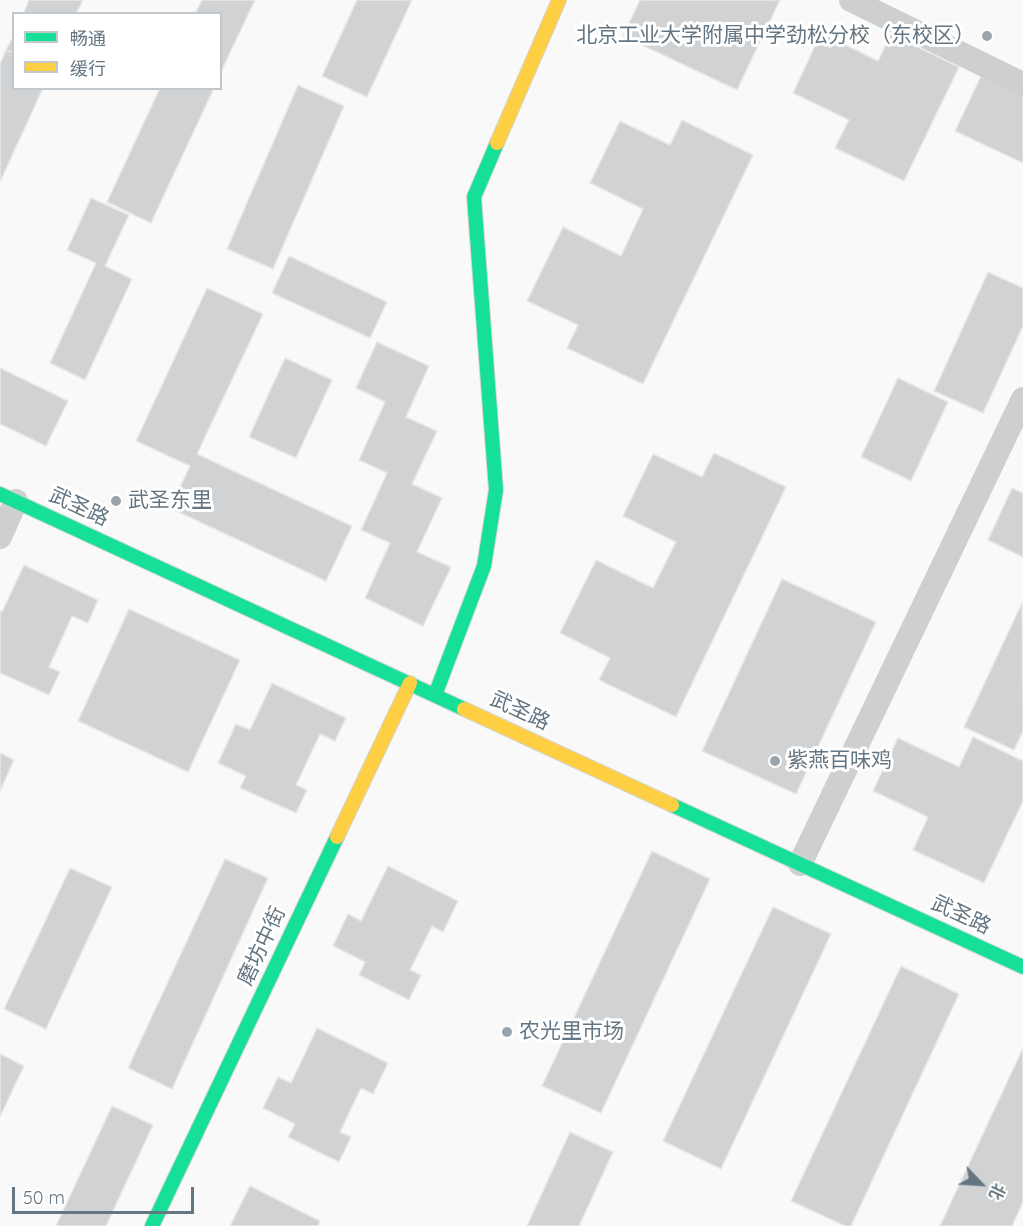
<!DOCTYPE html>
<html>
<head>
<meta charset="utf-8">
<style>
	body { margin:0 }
	#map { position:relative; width:1023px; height:1226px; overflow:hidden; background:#f9f9f9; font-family:Quicksand,"Noto Sans SC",sans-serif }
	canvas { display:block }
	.legend { position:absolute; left:12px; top:12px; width:210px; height:78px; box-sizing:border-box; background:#fff; border:2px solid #c1c8cd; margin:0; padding:8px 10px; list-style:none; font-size:18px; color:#657683 }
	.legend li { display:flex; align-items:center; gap:12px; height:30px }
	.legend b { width:30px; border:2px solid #c1c8cd }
	.north { position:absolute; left:951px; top:1154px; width:60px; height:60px; -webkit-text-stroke:4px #fff; paint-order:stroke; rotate:115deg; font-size:16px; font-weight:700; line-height:24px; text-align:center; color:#657683 }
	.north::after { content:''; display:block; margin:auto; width:21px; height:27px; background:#657683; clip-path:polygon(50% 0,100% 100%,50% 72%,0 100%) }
	.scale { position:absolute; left:12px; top:1187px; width:182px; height:27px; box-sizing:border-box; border:3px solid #657683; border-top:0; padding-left:8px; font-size:18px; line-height:21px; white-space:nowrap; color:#657683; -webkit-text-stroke:4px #fff; paint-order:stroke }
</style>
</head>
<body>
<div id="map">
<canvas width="1023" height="1226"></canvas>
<ul class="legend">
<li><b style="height:8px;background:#16e098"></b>畅通</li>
<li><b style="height:8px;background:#ffcf43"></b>缓行</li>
</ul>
<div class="north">北</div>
<div class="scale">50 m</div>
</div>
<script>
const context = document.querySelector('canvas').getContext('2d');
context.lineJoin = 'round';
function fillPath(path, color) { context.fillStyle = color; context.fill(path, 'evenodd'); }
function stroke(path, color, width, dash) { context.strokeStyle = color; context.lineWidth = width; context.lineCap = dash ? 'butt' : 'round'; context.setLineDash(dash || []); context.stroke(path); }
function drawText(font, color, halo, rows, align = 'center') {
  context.font = font + ' Quicksand,"Noto Sans SC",sans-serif'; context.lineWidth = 6; context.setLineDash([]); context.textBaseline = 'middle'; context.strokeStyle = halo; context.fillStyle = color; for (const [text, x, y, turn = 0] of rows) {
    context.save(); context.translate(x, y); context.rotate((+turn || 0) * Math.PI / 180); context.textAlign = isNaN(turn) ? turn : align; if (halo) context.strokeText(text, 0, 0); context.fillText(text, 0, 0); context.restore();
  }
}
const building = new Path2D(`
	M 29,0 L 83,0 L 76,14 L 23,14 Z
	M 202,0 L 255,0 L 220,74 L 220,14 L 195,14 Z
	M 357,0 L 412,0 L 367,97 L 322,76 Z
	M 640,0 L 780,0 L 737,90 L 623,36 Z
	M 821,33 L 878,61 L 891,34 L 959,67 L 904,181 L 835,148 L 849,120 L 793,93 Z
	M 14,35 L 14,53 L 6,50 Z
	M 6,50 L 14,53 L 14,88 L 43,88 L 0,182 L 0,64 Z
	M 981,76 L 1023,96 L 1023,163 L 955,131 Z
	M 298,85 L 344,106 L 273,269 L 227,249 Z
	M 160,88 L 214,88 L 151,223 L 107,202 Z
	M 682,120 L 753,155 L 643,384 L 567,348 L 578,325 L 527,301 L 563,227 L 621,256 L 643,209 L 590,183 L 620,121 L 670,145 Z
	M 91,198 L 129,215 L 105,266 L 132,279 L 85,380 L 50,363 L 96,263 L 67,250 Z
	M 289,256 L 387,302 L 370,338 L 272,293 Z
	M 988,272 L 1023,288 L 1023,326 L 983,413 L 934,391 Z
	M 207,288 L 263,314 L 197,454 L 352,526 L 326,581 L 170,508 L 190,466 L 136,441 Z
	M 377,342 L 429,366 L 406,417 L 437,431 L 412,484 L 442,498 L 417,552 L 451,567 L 423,626 L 365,598 L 390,543 L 361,530 L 387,473 L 359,460 L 385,402 L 356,388 Z
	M 285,358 L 332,380 L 296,458 L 249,437 Z
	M 0,368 L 68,401 L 46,446 L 0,424 Z
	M 898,378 L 948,402 L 911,481 L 861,457 Z
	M 714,453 L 786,487 L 676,717 L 599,680 L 610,658 L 560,633 L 596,560 L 653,588 L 676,542 L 623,516 L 653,454 L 702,477 Z
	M 1012,488 L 1023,493 L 1023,557 L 988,540 Z
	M 24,565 L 98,600 L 88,623 L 72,616 L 49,667 L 60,672 L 49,695 L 0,673 L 0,611 L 2,612 Z
	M 782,579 L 876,622 L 796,794 L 702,751 Z
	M 1022,603 L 1023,731 L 1014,750 L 964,727 Z
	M 129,609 L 240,660 L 188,772 L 78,721 Z
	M 272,683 L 346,718 L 335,741 L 320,734 L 296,785 L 307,790 L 296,813 L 240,788 L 246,776 L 218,763 L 236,724 L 250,730 Z
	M 973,737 L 1023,761 L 1023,801 L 984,883 L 913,850 L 928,817 L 873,791 L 898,738 L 959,767 Z
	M 0,753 L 14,760 L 0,791 Z
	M 652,851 L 710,879 L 601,1113 L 542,1086 Z
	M 225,859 L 268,878 L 172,1089 L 128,1068 Z
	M 388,866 L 458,901 L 443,932 L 432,926 L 410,970 L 421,975 L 409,1000 L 359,975 L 365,962 L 333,946 L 348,914 L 361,921 Z
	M 70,868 L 112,887 L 46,1029 L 4,1009 Z
	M 773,907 L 831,934 L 721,1169 L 663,1141 Z
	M 901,966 L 959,994 L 851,1226 L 845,1226 L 791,1201 Z
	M 317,1028 L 388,1063 L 373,1094 L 361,1088 L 340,1132 L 351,1137 L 339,1162 L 288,1137 L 295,1124 L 263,1108 L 278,1077 L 291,1083 Z
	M 1023,1048 L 1023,1202 L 1012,1226 L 940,1226 Z
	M 0,1054 L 24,1066 L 0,1117 Z
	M 112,1106 L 153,1125 L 106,1226 L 56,1226 Z
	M 570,1132 L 613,1152 L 579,1226 L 527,1226 Z
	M 250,1186 L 320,1221 L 318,1226 L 230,1226 Z`);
fillPath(building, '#d0d2d3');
stroke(building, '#e8e8e8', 1.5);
const fast = new Path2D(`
	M 0,494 L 464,709
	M 435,695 L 484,566 L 496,490 L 474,197 L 497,143
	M 672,805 L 1023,967
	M 152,1226 L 337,837`);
const slow = new Path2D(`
	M 497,143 L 559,0
	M 464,709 L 672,805
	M 337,837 L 410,683`);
stroke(fast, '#d5d6d7', 16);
stroke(slow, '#d5d6d7', 16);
stroke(new Path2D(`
	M 851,0 L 1023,84
	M 0,537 L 16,501
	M 800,864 L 1023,399`), '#cecfd0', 24);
stroke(fast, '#16e098', 14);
stroke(slow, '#ffcf43', 14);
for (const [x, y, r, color] of [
	[987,36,6,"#99a4ac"],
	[116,501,6,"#99a4ac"],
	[775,761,6,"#99a4ac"],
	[507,1032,6,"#99a4ac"]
]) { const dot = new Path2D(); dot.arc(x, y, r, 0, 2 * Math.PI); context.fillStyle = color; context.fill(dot); stroke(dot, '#fff', 2); }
drawText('21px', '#657683', '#fff', [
	["北京工业大学附属中学劲松分校（东校区）",975,36,"right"],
	["武圣东里",128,501],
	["紫燕百味鸡",787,761],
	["农光里市场",519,1032]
], 'left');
drawText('21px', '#657683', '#fff', [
	["武圣路",79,507,25],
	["武圣路",520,711,25],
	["武圣路",961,915,25],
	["磨坊中街",262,946,-65]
]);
</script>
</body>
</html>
